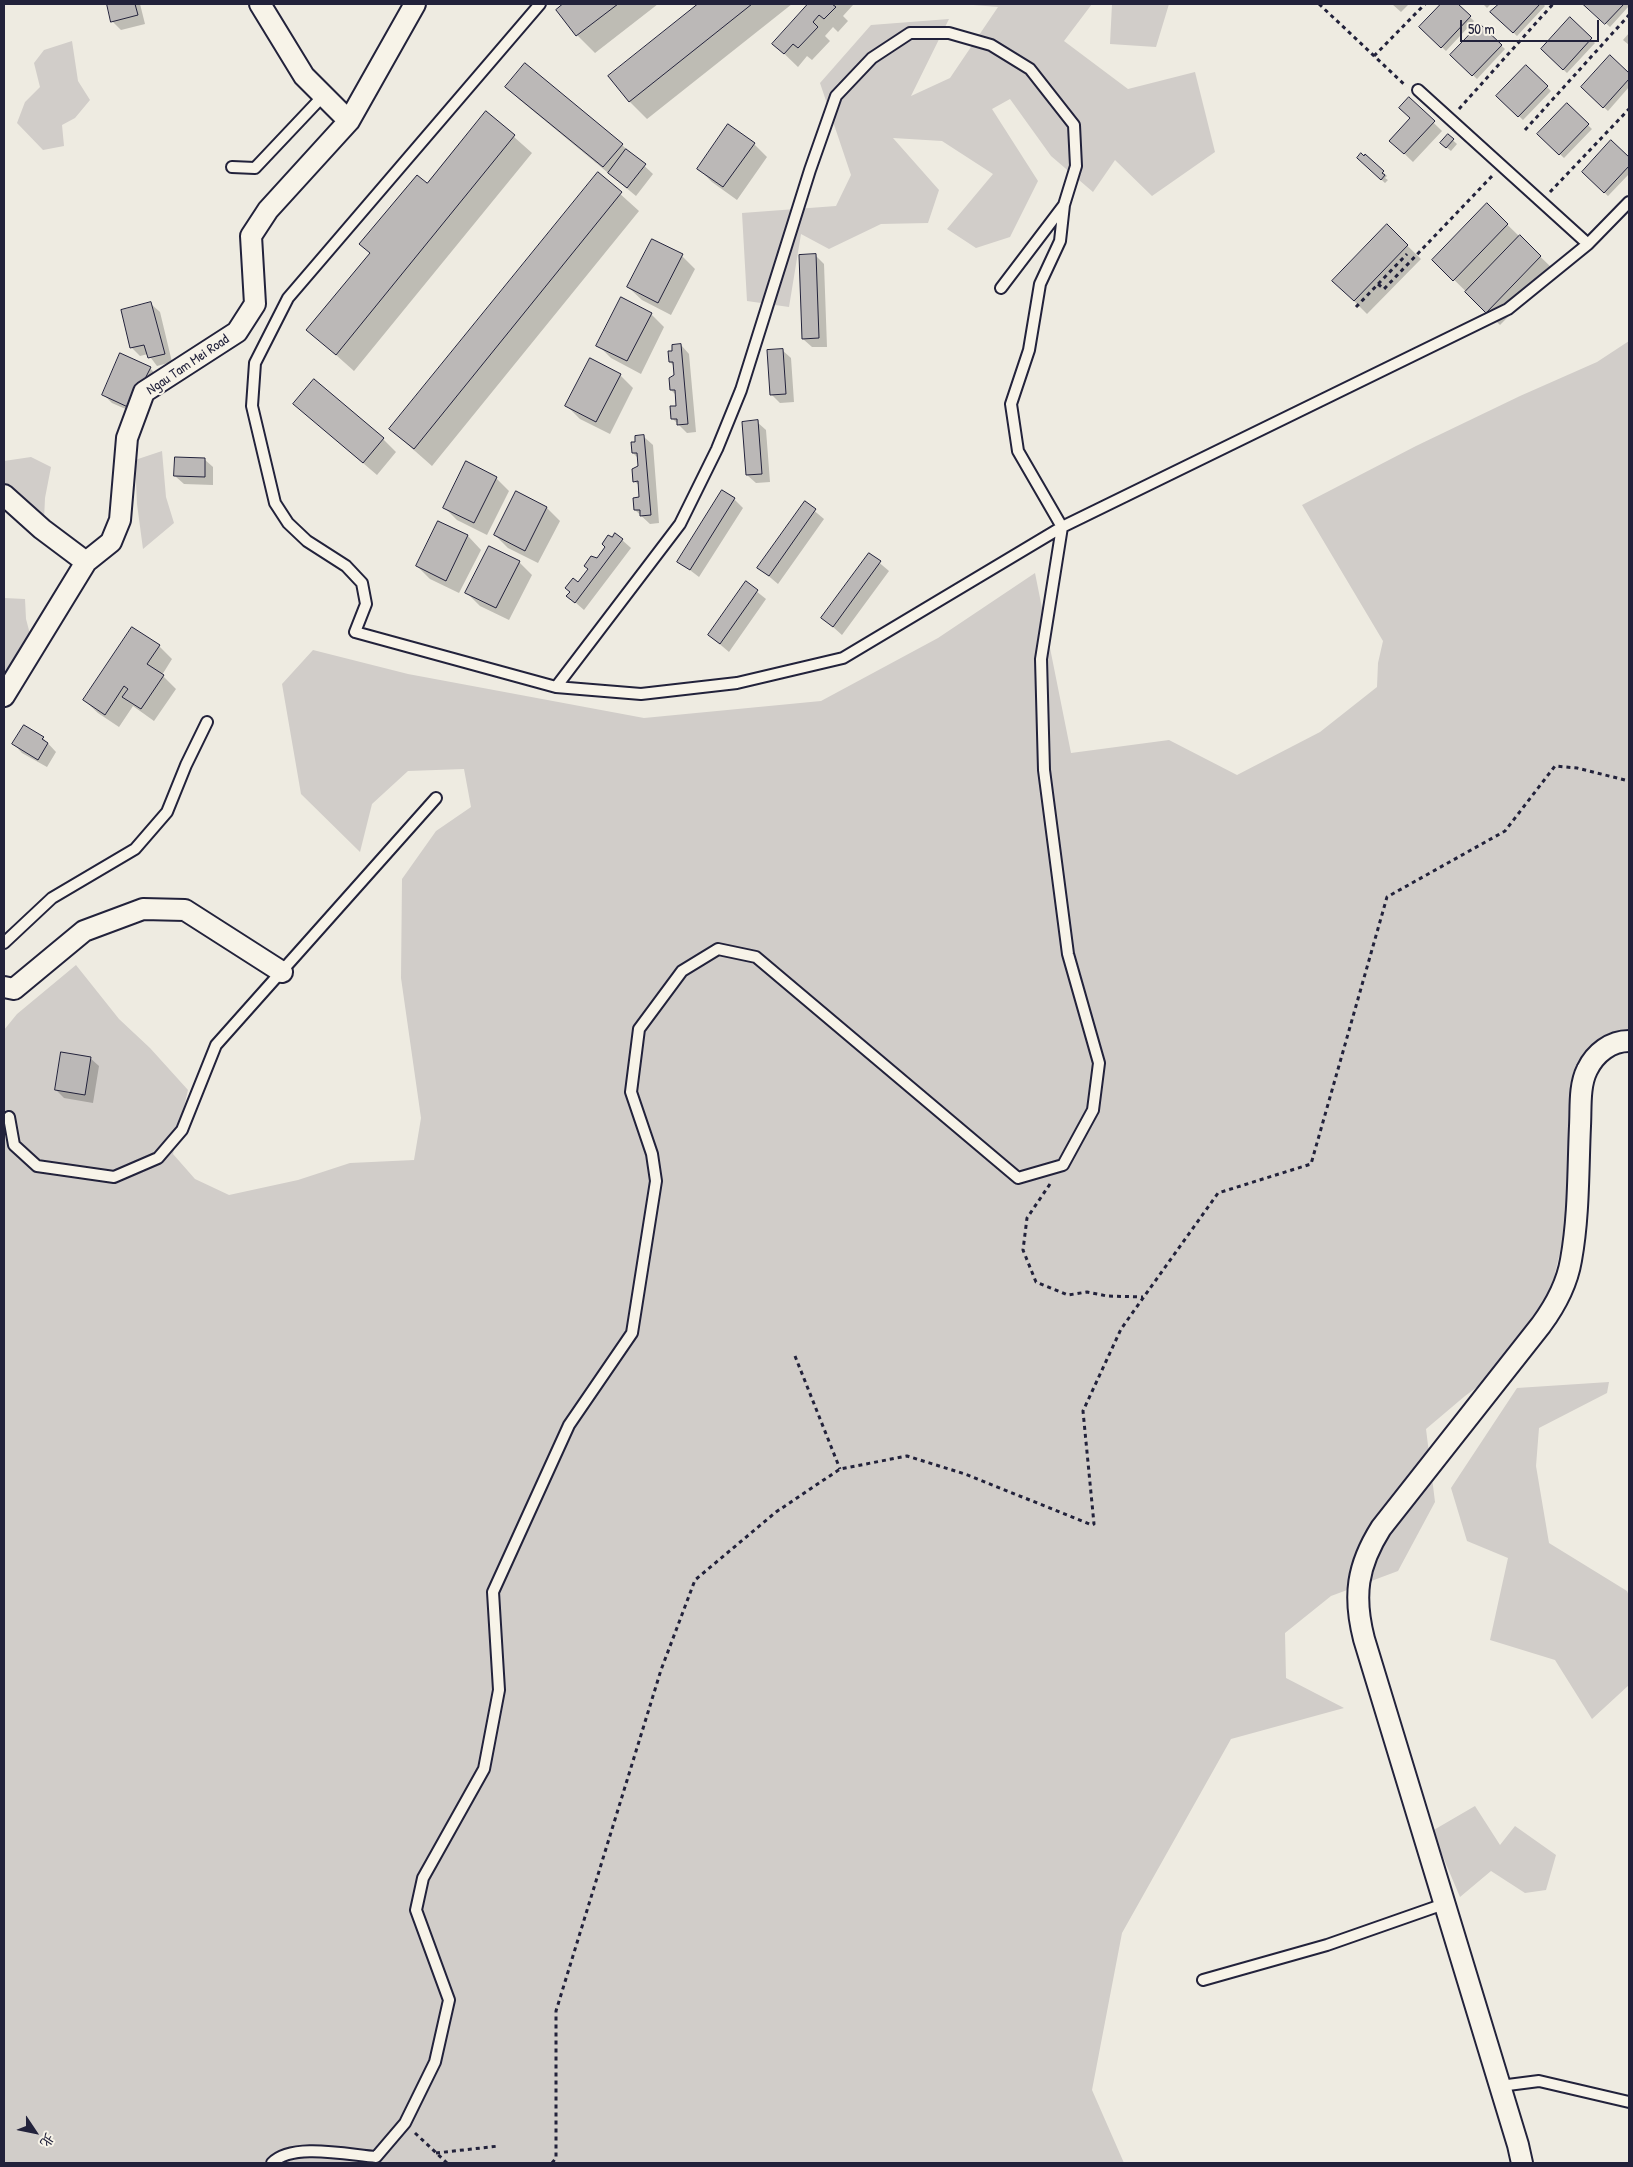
<!DOCTYPE html>
<html>
<head>
<meta charset="utf-8">
<style>
	body { margin:0 }
	#map { position:relative; width:1633px; height:2167px; overflow:hidden; background:#eeebe1; font-family:"Patrick Hand","LXGW WenKai TC",sans-serif }
	canvas { display:block }
	.frame { position:absolute; inset:0; border:5px solid #22223b; pointer-events:none }
	.north { position:absolute; left:10px; top:2107px; width:50px; height:50px; -webkit-text-stroke:4px #f7f3e8; paint-order:stroke; rotate:124deg; font-size:14px; font-weight:700; line-height:20px; text-align:center; color:#22223b }
	.north::after { content:''; display:block; margin:auto; width:18px; height:22px; background:#22223b; clip-path:polygon(50% 0,100% 100%,50% 72%,0 100%) }
	.scale { position:absolute; left:1460px; top:20px; width:139px; height:22px; box-sizing:border-box; border:2px solid #22223b; border-top:0; padding-left:6px; font-size:15px; line-height:18px; white-space:nowrap; color:#22223b; -webkit-text-stroke:4px #f7f3e8; paint-order:stroke }
</style>
</head>
<body>
<div id="map">
<canvas width="1633" height="2167"></canvas>
<div class="frame"></div>
<div class="north">北</div>
<div class="scale">50 m</div>
</div>
<script>
const context = document.querySelector('canvas').getContext('2d');
context.lineJoin = 'round';
function fillPath(path, color) { context.fillStyle = color; context.fill(path, 'evenodd'); }
function stroke(path, color, width, dash) { context.strokeStyle = color; context.lineWidth = width; context.lineCap = dash ? 'butt' : 'round'; context.setLineDash(dash || []); context.stroke(path); }
function drawText(font, color, halo, rows, align = 'center') {
  context.font = font + ' "Patrick Hand",sans-serif'; context.lineWidth = 4; context.setLineDash([]); context.textBaseline = 'middle'; context.strokeStyle = halo; context.fillStyle = color; for (const [text, x, y, turn = 0] of rows) {
    context.save(); context.translate(x, y); context.rotate((+turn || 0) * Math.PI / 180); context.textAlign = isNaN(turn) ? turn : align; if (halo) context.strokeText(text, 0, 0); context.fillText(text, 0, 0); context.restore();
  }
}
fillPath(new Path2D(`
	M 961,4 L 1092,4 L 1064,41 L 1128,89 L 1195,72 L 1215,152 L 1152,196 L 1115,160 L 1093,192 L 1051,156 L 1010,99 L 992,109 L 1038,181 L 1010,237 L 976,248 L 947,229 L 993,174 L 942,141 L 893,138 L 939,190 L 928,223 L 881,224 L 829,249 L 801,234 L 789,307 L 747,301 L 742,213 L 836,206 L 851,175 L 820,83 L 871,25 L 949,19 L 911,96 L 950,78 L 998,7 Z
	M 1112,4 L 1169,4 L 1156,47 L 1110,44 Z
	M 72,41 L 78,81 L 90,100 L 75,118 L 62,125 L 64,146 L 43,150 L 17,123 L 25,102 L 40,87 L 34,63 L 44,50 Z
	M 1629,341 L 1629,1032 L 1579,1078 L 1565,1231 L 1548,1303 L 1504,1367 L 1465,1396 L 1426,1429 L 1435,1502 L 1398,1571 L 1331,1596 L 1285,1633 L 1286,1678 L 1344,1708 L 1231,1739 L 1122,1933 L 1092,2090 L 1124,2163 L 4,2163 L 4,1030 L 17,1014 L 76,965 L 119,1019 L 150,1048 L 188,1090 L 173,1154 L 195,1179 L 229,1195 L 298,1180 L 350,1163 L 414,1160 L 421,1118 L 401,978 L 402,879 L 436,831 L 471,807 L 464,769 L 408,771 L 372,804 L 360,852 L 301,794 L 282,684 L 313,650 L 408,674 L 644,718 L 821,701 L 938,638 L 1035,573 L 1071,753 L 1169,740 L 1237,775 L 1320,732 L 1377,687 L 1378,663 L 1383,641 L 1302,505 L 1416,446 L 1520,396 L 1597,362 Z
	M 162,451 L 166,497 L 174,523 L 143,549 L 137,504 L 135,460 Z
	M 31,457 L 51,467 L 45,498 L 44,520 L 4,488 L 4,461 Z
	M 4,598 L 25,599 L 26,619 L 30,634 L 9,700 L 4,699 Z
	M 1609,1382 L 1607,1393 L 1539,1428 L 1536,1466 L 1549,1543 L 1627,1591 L 1629,1596 L 1629,1685 L 1592,1719 L 1555,1660 L 1490,1640 L 1508,1558 L 1467,1541 L 1451,1488 L 1517,1388 Z
	M 1475,1806 L 1500,1845 L 1515,1826 L 1556,1855 L 1546,1890 L 1525,1893 L 1491,1871 L 1460,1897 L 1432,1831 Z`), '#d1cdc9');
fillPath(new Path2D(`
	M 108,4 L 140,4 L 145,24 L 121,30 L 112,21 Z
	M 566,4 L 658,4 L 595,53 L 577,35 L 558,10 Z
	M 700,4 L 792,4 L 647,119 L 630,102 L 610,76 Z
	M 810,4 L 851,4 L 853,5 L 843,16 L 848,21 L 838,32 L 833,27 L 825,36 L 830,41 L 812,60 L 807,56 L 798,67 L 774,44 Z
	M 1392,4 L 1409,4 L 1401,12 Z
	M 1443,4 L 1456,4 L 1474,21 L 1446,51 L 1421,27 Z
	M 1483,4 L 1491,4 L 1487,8 Z
	M 1500,4 L 1543,4 L 1545,6 L 1517,36 L 1492,12 Z
	M 1585,4 L 1629,4 L 1629,6 L 1610,27 Z
	M 1570,19 L 1595,43 L 1567,73 L 1542,49 Z
	M 1480,26 L 1505,49 L 1477,79 L 1452,55 Z
	M 1629,33 L 1629,45 L 1623,40 Z
	M 1610,57 L 1629,75 L 1629,87 L 1608,111 L 1582,87 Z
	M 1526,66 L 1551,91 L 1523,120 L 1498,96 Z
	M 507,87 L 622,145 L 653,174 L 636,196 L 520,100 Z
	M 1409,99 L 1442,131 L 1413,162 L 1391,141 L 1412,119 Z
	M 1567,105 L 1592,129 L 1564,158 L 1539,134 Z
	M 486,112 L 532,153 L 354,371 L 308,330 L 371,254 L 361,244 L 427,185 Z
	M 728,126 L 754,144 L 767,157 L 737,200 L 712,182 L 698,168 Z
	M 1448,136 L 1457,144 L 1451,151 L 1446,147 Z
	M 1611,142 L 1629,159 L 1629,174 L 1608,196 L 1583,172 Z
	M 1365,156 L 1387,176 L 1385,178 L 1388,180 L 1385,183 L 1358,158 Z
	M 598,174 L 639,211 L 432,466 L 390,429 Z
	M 1487,205 L 1554,270 L 1500,325 L 1434,260 Z
	M 1387,226 L 1421,259 L 1367,314 L 1334,281 Z
	M 682,256 L 695,269 L 671,315 L 642,300 L 628,287 Z
	M 816,256 L 824,264 L 827,347 L 812,347 L 803,339 Z
	M 622,299 L 651,314 L 664,327 L 641,374 L 611,358 L 598,345 Z
	M 151,304 L 160,312 L 172,362 L 157,366 L 148,354 L 140,356 L 132,348 Z
	M 681,345 L 689,354 L 696,432 L 687,433 L 672,418 L 677,407 L 676,395 L 671,390 L 676,376 L 675,367 L 670,362 L 673,352 Z
	M 782,350 L 791,358 L 794,402 L 780,403 L 771,394 Z
	M 150,368 L 158,377 L 139,415 L 112,403 L 103,394 Z
	M 620,375 L 633,388 L 610,434 L 580,419 L 567,406 Z
	M 294,404 L 383,439 L 396,452 L 377,475 Z
	M 757,422 L 766,430 L 770,482 L 756,483 L 747,475 Z
	M 644,437 L 653,445 L 659,523 L 650,524 L 635,510 L 640,498 L 640,486 L 634,481 L 639,467 L 638,458 L 633,453 L 637,443 Z
	M 204,459 L 213,467 L 213,485 L 184,484 L 175,476 Z
	M 496,478 L 509,491 L 487,535 L 457,520 L 444,507 Z
	M 734,499 L 743,508 L 699,577 L 678,561 Z
	M 805,503 L 824,519 L 778,584 L 759,568 Z
	M 547,508 L 560,521 L 538,563 L 508,548 L 495,535 Z
	M 439,522 L 468,536 L 481,550 L 459,593 L 430,579 L 417,566 Z
	M 622,540 L 631,548 L 584,610 L 568,596 L 598,559 Z
	M 869,554 L 889,571 L 842,635 L 823,618 Z
	M 519,562 L 532,575 L 509,620 L 480,606 L 467,593 Z
	M 746,583 L 766,599 L 729,652 L 709,635 Z
	M 133,628 L 159,646 L 172,659 L 162,675 L 176,689 L 154,721 L 133,706 L 119,727 L 98,713 L 84,700 Z
	M 43,738 L 56,752 L 47,767 L 22,753 L 14,744 Z
	M 90,1058 L 99,1066 L 93,1103 L 64,1098 L 56,1090 Z`), '#0003');
const building = new Path2D(`
	M 107,4 L 135,4 L 138,15 L 111,22 Z
	M 563,4 L 618,4 L 576,36 L 556,10 Z
	M 698,4 L 752,4 L 629,102 L 608,76 Z
	M 808,4 L 832,4 L 836,7 L 824,19 L 819,15 L 813,22 L 818,27 L 798,48 L 793,44 L 784,54 L 772,44 Z
	M 1441,4 L 1458,4 L 1471,16 L 1441,48 L 1419,27 Z
	M 1499,4 L 1540,4 L 1513,33 L 1490,12 Z
	M 1583,4 L 1624,4 L 1605,24 Z
	M 1570,17 L 1592,38 L 1563,70 L 1541,49 Z
	M 1480,24 L 1502,45 L 1472,76 L 1450,55 Z
	M 1610,55 L 1629,73 L 1629,79 L 1603,108 L 1581,87 Z
	M 525,63 L 623,144 L 603,167 L 505,87 Z
	M 1526,65 L 1548,86 L 1518,117 L 1496,96 Z
	M 1409,97 L 1435,121 L 1404,154 L 1389,141 L 1410,118 L 1399,108 Z
	M 1567,103 L 1589,124 L 1559,155 L 1537,134 Z
	M 486,111 L 515,135 L 336,355 L 306,330 L 370,253 L 359,244 L 417,175 L 427,183 Z
	M 728,124 L 755,143 L 723,187 L 697,169 Z
	M 1448,134 L 1454,139 L 1446,148 L 1440,143 Z
	M 1611,140 L 1629,157 L 1629,166 L 1604,193 L 1582,172 Z
	M 626,149 L 646,164 L 627,188 L 608,173 Z
	M 1361,153 L 1364,156 L 1365,154 L 1384,171 L 1382,173 L 1385,175 L 1381,180 L 1357,158 Z
	M 598,172 L 622,192 L 414,449 L 389,429 Z
	M 1487,203 L 1508,224 L 1453,281 L 1432,260 Z
	M 1387,224 L 1408,245 L 1354,301 L 1332,281 Z
	M 1520,235 L 1541,256 L 1486,313 L 1465,292 Z
	M 652,239 L 683,254 L 658,303 L 627,287 Z
	M 816,254 L 819,338 L 802,339 L 799,255 Z
	M 621,297 L 652,313 L 627,361 L 596,346 Z
	M 151,302 L 165,354 L 148,358 L 144,345 L 130,348 L 121,310 Z
	M 681,344 L 688,424 L 677,425 L 677,419 L 671,419 L 670,406 L 676,406 L 675,390 L 670,390 L 669,378 L 674,375 L 673,362 L 669,362 L 668,351 L 672,351 L 672,345 Z
	M 783,349 L 786,394 L 770,395 L 767,350 Z
	M 120,353 L 151,367 L 130,408 L 102,395 Z
	M 590,358 L 621,374 L 596,422 L 565,406 Z
	M 314,379 L 384,438 L 363,463 L 293,404 Z
	M 758,420 L 762,474 L 746,475 L 742,422 Z
	M 644,435 L 651,515 L 640,516 L 640,510 L 634,510 L 633,498 L 639,497 L 638,481 L 633,482 L 632,469 L 638,466 L 637,453 L 632,453 L 631,442 L 635,442 L 635,436 Z
	M 175,457 L 205,458 L 205,477 L 174,476 Z
	M 466,461 L 497,477 L 474,523 L 443,508 Z
	M 722,490 L 735,498 L 690,570 L 677,562 Z
	M 516,491 L 547,507 L 525,551 L 494,535 Z
	M 805,501 L 816,509 L 769,576 L 757,568 Z
	M 438,521 L 468,535 L 446,581 L 416,566 Z
	M 615,533 L 623,539 L 575,603 L 566,596 L 570,592 L 565,588 L 573,578 L 578,582 L 588,569 L 584,566 L 591,556 L 597,558 L 605,547 L 602,544 L 608,535 L 612,537 Z
	M 489,546 L 520,561 L 496,608 L 465,593 Z
	M 869,553 L 881,561 L 833,627 L 821,618 Z
	M 746,581 L 758,590 L 720,644 L 708,635 Z
	M 132,627 L 160,645 L 147,664 L 164,675 L 141,709 L 122,697 L 128,689 L 124,686 L 105,715 L 83,700 Z
	M 24,725 L 44,737 L 42,739 L 48,743 L 38,760 L 12,744 Z
	M 61,1052 L 91,1057 L 85,1095 L 55,1090 Z`);
fillPath(building, '#bbb8b7');
stroke(building, '#22223b', 1);
const service = new Path2D(`
	M 540,4 L 288,298 L 255,363 L 252,406 L 275,503 L 288,523 L 307,541 L 346,566 L 362,583 L 366,604 L 355,632 L 556,687 L 641,694 L 737,683 L 843,658 L 1062,527 L 1508,309 L 1588,244 L 1629,202
	M 1418,90 L 1588,244
	M 232,167 L 255,168 L 323,96
	M 1001,288 L 1064,205
	M 4,943 L 52,898 L 135,849 L 167,812 L 186,765 L 207,722
	M 9,1117 L 14,1145 L 37,1166 L 114,1177 L 158,1158 L 182,1130 L 216,1045 L 436,798
	M 1203,1980 L 1327,1945 L 1444,1904
	M 1500,2086 L 1539,2081 L 1629,2102
	M 272,2163 C 292,2142 349,2155 376,2157 L 405,2123 L 435,2062 L 449,2000 L 416,1910 L 423,1878 L 484,1769 L 499,1690 L 493,1592 L 569,1425 L 632,1333 L 656,1181 L 652,1154 L 631,1092 L 639,1029 L 682,971 L 718,949 L 756,957 L 1018,1178 L 1063,1165 L 1093,1110 L 1099,1063 L 1068,954 L 1044,770 L 1041,659 L 1062,527 L 1018,451 L 1011,404 L 1029,350 L 1040,284 L 1060,241 L 1064,205 L 1076,166 L 1074,125 L 1030,69 L 991,45 L 949,33 L 910,33 L 872,58 L 836,96 L 810,170 L 741,390 L 717,449 L 680,524 L 556,687`);
const minor = new Path2D(`
	M 260,4 L 304,76 L 349,121
	M 4,495 L 42,529 L 86,562
	M 4,696 L 86,562 L 111,542 L 120,520 L 127,438 L 144,392 L 237,332 L 255,304 L 251,236 L 268,210 L 349,121 L 415,4
	M 4,987 L 14,989 L 84,931 L 143,909 L 185,910 L 282,972
	M 1522,2163 L 1518,2145 L 1364,1639 C 1353,1596 1357,1566 1381,1528 L 1541,1325 C 1555,1306 1567,1284 1571,1260 C 1579,1216 1578,1170 1580,1126 C 1581,1108 1579,1086 1587,1070 C 1595,1053 1611,1041 1629,1041`);
stroke(service, '#22223b', 14);
stroke(minor, '#22223b', 24);
stroke(new Path2D(`
	M 1319,4 L 1406,86
	M 1374,56 L 1425,4
	M 1459,109 L 1553,4
	M 1525,130 L 1629,15
	M 1550,192 L 1629,109
	M 1378,284 L 1384,289 L 1493,175
	M 1356,307 L 1407,254
	M 1050,1184 L 1027,1218 L 1023,1250 L 1036,1282 L 1068,1295 L 1087,1292 L 1107,1296 L 1143,1297
	M 795,1356 L 840,1469
	M 415,2133 L 447,2163
	M 436,2153 L 499,2146
	M 552,2163 L 556,2158 L 556,2011 L 661,1670 L 695,1580 L 776,1512 L 840,1469 L 907,1456 L 965,1474 L 1092,1525 L 1094,1524 L 1083,1411 L 1121,1329 L 1218,1193 L 1311,1164 L 1387,897 L 1505,831 L 1555,766 L 1577,768 L 1629,781`), '#22223b', 3, [4, 4]);
stroke(service, '#f7f3e8', 10);
stroke(minor, '#f7f3e8', 20);
drawText('14px', '#22223b', '#f7f3e8', [
	["Ngau Tam Mei Road",188,365,-34]
]);
</script>
</body>
</html>
